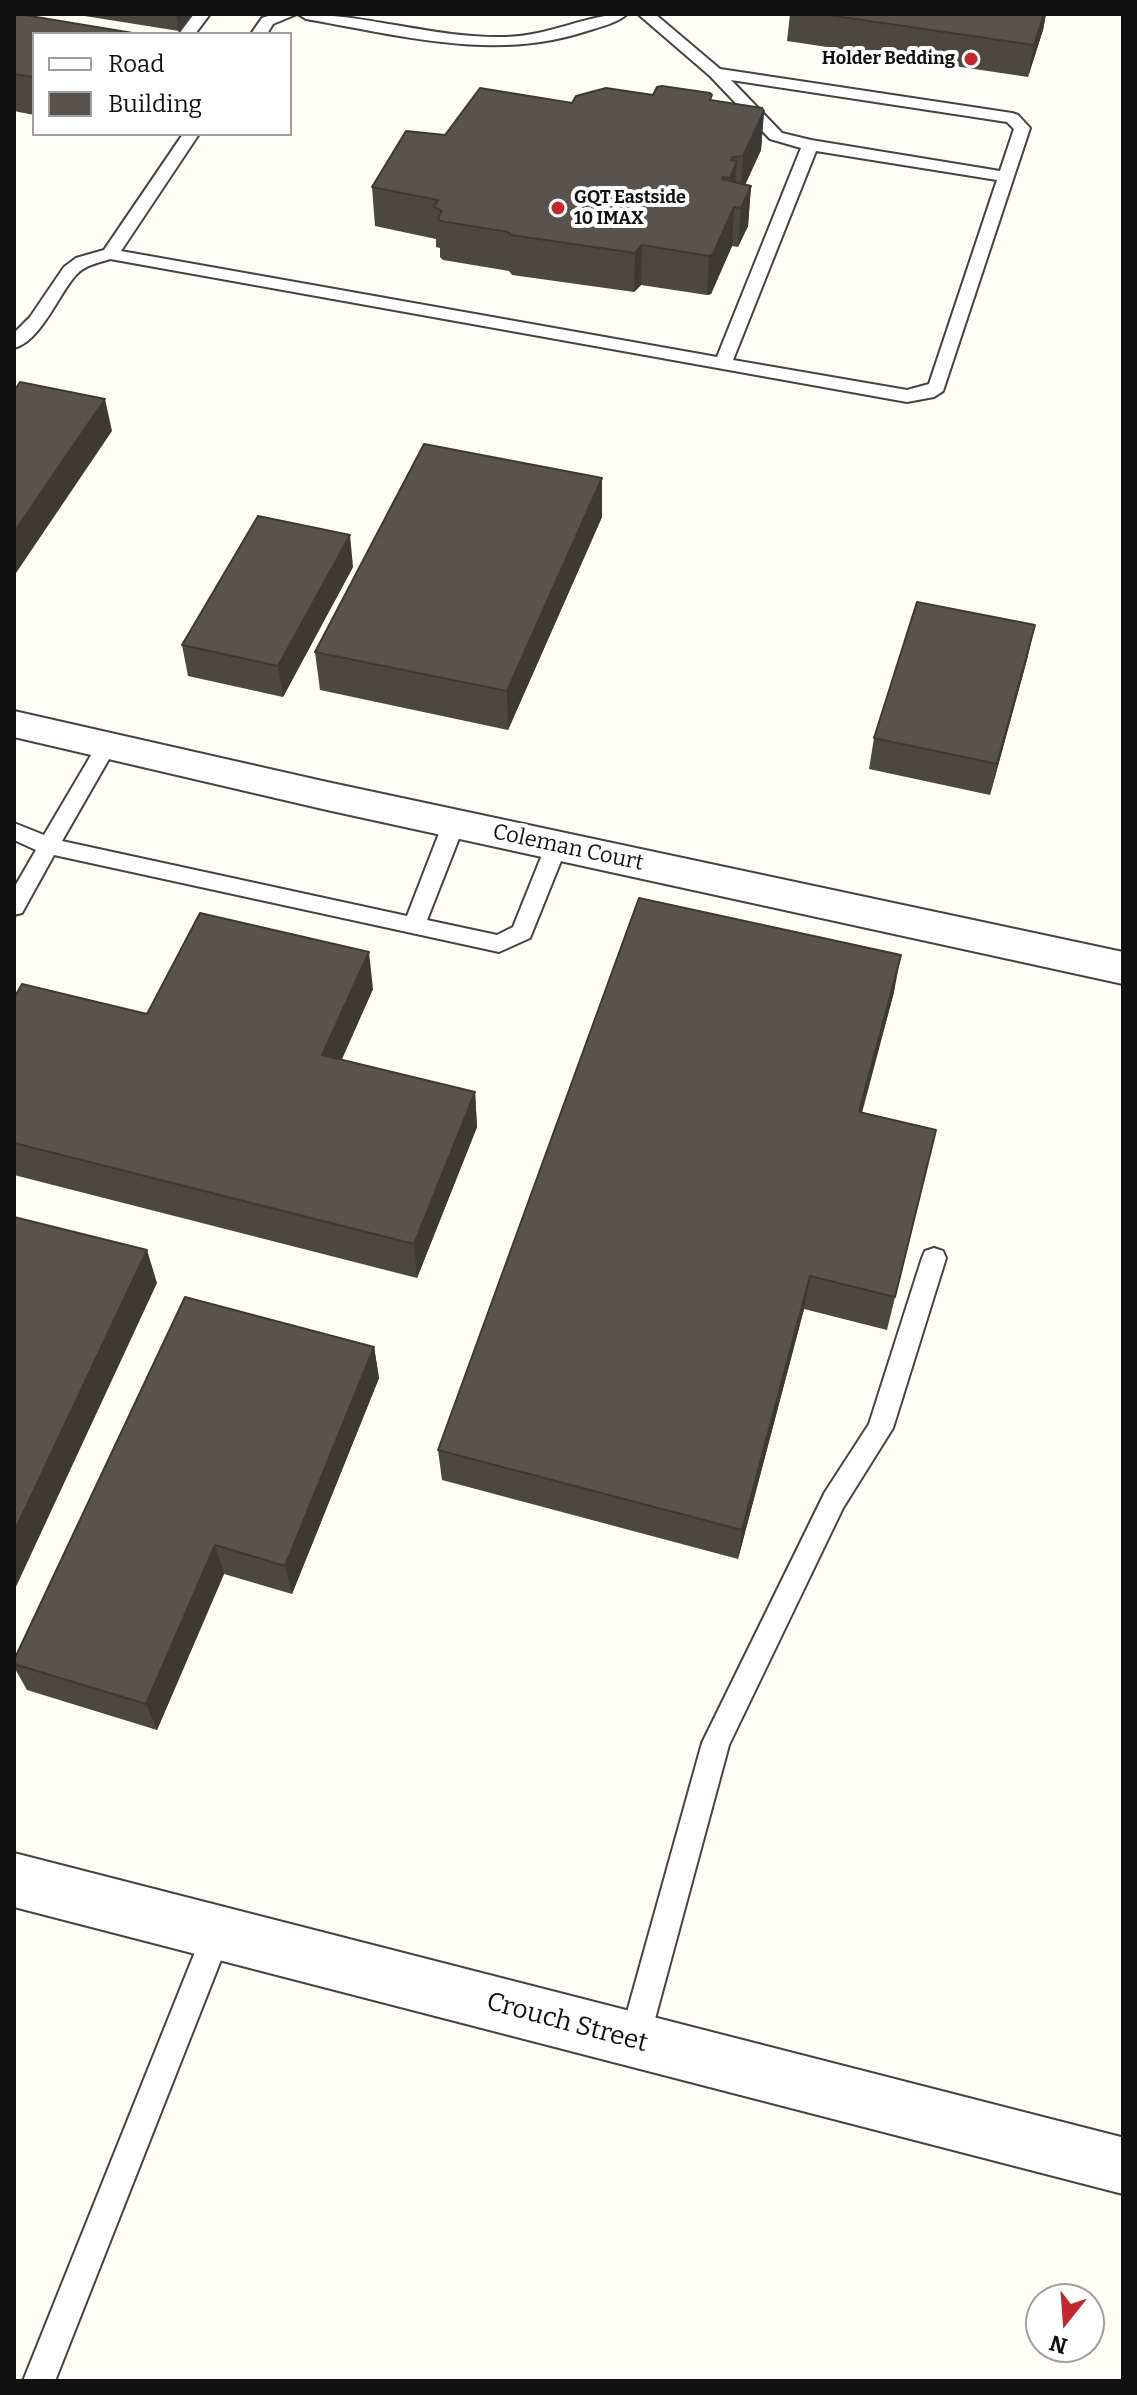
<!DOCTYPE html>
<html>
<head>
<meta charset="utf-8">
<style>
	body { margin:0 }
	#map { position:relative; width:1137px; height:2395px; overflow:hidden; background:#fffdf5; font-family:Bitter,serif }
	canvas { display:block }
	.frame { position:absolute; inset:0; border:16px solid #111; pointer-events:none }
	.legend { position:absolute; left:32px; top:32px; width:260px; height:104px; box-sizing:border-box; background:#fff; border:2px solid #a0a0a0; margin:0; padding:10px 14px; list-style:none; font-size:24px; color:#111 }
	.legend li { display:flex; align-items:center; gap:16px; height:40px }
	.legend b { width:40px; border:2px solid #a0a0a0 }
	.north { position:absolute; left:1025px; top:2283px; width:80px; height:80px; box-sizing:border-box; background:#fff; border:2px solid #a0a0a0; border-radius:50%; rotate:197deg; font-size:22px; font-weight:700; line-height:32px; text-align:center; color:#111 }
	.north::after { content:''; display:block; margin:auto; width:28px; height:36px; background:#c4262e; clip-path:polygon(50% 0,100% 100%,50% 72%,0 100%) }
</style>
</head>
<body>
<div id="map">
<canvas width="1137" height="2395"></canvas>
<div class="frame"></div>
<ul class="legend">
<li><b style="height:10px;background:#fff"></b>Road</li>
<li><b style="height:22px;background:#5a524d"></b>Building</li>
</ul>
<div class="north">N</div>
</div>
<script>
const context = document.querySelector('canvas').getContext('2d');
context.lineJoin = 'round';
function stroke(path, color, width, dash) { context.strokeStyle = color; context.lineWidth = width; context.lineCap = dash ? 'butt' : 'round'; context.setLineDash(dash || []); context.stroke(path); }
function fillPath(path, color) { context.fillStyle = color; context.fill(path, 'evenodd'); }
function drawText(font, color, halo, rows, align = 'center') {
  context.font = font + ' Bitter,serif'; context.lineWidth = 8; context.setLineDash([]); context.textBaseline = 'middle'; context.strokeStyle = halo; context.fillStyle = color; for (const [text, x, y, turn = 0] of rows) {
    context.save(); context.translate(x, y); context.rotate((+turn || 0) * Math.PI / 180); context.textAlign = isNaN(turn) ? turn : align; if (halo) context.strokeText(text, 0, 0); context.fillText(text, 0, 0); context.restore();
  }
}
const lane = new Path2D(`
	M 194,14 L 210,14 L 195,34 L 179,34 Z
	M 274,14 L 297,14 L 273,24 L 267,34 L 251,34 L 262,18 Z
	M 298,14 C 368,14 436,39 506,37 C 550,36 587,14 627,14 C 617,23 600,27 587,31 C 494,62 399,35 306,19 Z
	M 638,14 L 655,14 L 720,69 L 1012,113 L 1018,115 L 1030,128 L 943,391 L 934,397 L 907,402 L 110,259 C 98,263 85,265 76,275 C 58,295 41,341 14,348 L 14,333 L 30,317 L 64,267 L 76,258 L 104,250 L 183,134 L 199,134 L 121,251 L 717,357 L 801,148 L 770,139 L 710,76 ZM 731,80 L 1007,122 L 1014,129 L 1000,171 L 811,140 L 782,133 ZM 816,151 L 997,180 L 929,384 L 907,390 L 733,360 Z
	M 107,738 L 114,740 L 117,745 L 62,841 L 407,916 L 443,823 L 447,818 L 461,818 L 465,823 L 427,920 L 497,935 L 513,927 L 548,840 L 564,840 L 567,846 L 530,938 L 499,952 L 54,855 L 22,913 L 14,915 L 14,888 L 36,850 L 14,840 L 14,823 L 44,835 L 100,740 Z
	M 934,1248 L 943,1251 L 946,1258 L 893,1428 L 843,1508 L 729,1745 L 649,2041 L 645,2052 L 634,2056 L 623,2052 L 619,2041 L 702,1743 L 825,1492 L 869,1424 L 922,1258 L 925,1251 Z
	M 217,1917 L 227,1922 L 232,1932 L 55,2381 L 23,2381 L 207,1922 Z`);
const street = new Path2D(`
	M 14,711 L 327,782 L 1123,952 L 1123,984 L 327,810 L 14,737 Z
	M 14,1853 L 1121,2137 L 1123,2194 L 14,1907 Z`);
stroke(lane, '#444', 4);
stroke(street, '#444', 4);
fillPath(lane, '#fff');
fillPath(street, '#fff');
fillPath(new Path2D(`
	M 14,14 L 34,34 L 34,115 L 14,111 Z
	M 72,14 L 192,14 L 179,31 Z
	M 790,14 L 1046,14 L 1043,30 L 1028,77 L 787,41 Z
	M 653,95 L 712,101 L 764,111 L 761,150 L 745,185 L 751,186 L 748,226 L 738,247 L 732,246 L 711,294 L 707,295 L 641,285 L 634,292 L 512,275 L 509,271 L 443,260 L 440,257 L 440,248 L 436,247 L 436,239 L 375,226 L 372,187 L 445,135 L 572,103 Z
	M 602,517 L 508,730 L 320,690 L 315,652 Z
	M 353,567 L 283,697 L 188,676 L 182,645 Z
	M 1028,656 L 990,795 L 869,769 L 874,738 Z
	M 373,989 L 341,1060 L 475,1092 L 477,1127 L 417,1278 L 14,1175 L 14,998 L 147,1014 Z
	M 894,992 L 862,1113 L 936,1130 L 887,1330 L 804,1309 L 738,1559 L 442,1480 L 438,1450 Z
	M 374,1347 L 379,1378 L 292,1594 L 224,1574 L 157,1730 L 27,1690 L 14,1667 L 14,1664 Z`), '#4d4742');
fillPath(new Path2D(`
	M 176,14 L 192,14 L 179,31 Z
	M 1044,14 L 1046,14 L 1043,30 L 1028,77 L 1034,45 Z
	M 764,111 L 761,150 L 740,196 L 743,156 Z
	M 732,157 L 731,175 L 737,161 L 734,201 L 727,217 Z
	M 751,186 L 748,226 L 738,247 L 741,208 Z
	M 734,207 L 732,246 L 711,294 L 707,295 L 709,256 Z
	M 642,245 L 641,285 L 634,292 L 635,253 Z
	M 105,399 L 112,431 L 14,576 L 14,532 Z
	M 602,478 L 602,517 L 508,730 L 507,691 Z
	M 350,535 L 353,567 L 283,697 L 278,666 Z
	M 1035,625 L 1028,656 L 990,795 L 997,764 Z
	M 369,952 L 373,989 L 328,1091 L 322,1055 Z
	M 901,955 L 894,992 L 852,1147 L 859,1112 Z
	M 475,1092 L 477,1127 L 417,1278 L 414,1244 Z
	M 147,1250 L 157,1283 L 14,1591 L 14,1532 Z
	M 810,1276 L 804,1309 L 738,1559 L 742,1530 Z
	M 374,1347 L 379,1378 L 292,1594 L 285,1566 Z
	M 215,1545 L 224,1574 L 157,1730 L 146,1704 Z`), '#3f3936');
const building = new Path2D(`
	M 14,14 L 18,14 L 139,34 L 34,34 L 34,77 L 14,74 Z
	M 821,14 L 1044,14 L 1034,45 Z
	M 662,86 L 710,93 L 712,95 L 710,100 L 762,108 L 764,111 L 743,156 L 732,157 L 731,160 L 737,161 L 730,178 L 723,177 L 722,179 L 751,186 L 741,208 L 734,207 L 713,254 L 709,256 L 642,245 L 635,253 L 511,235 L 508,232 L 440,221 L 438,218 L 442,211 L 434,207 L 438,200 L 372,187 L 406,131 L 445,135 L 480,88 L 572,103 L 576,96 L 606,88 L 653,95 L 657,87 Z
	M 20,382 L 105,399 L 14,532 L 14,391 Z
	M 424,444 L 602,478 L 507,691 L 315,652 Z
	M 258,516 L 350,535 L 278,666 L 182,645 Z
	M 917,602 L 1035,625 L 997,764 L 874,738 Z
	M 639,898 L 901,955 L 859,1112 L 936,1130 L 895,1297 L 810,1276 L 742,1530 L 438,1450 Z
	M 200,913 L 369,952 L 322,1055 L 475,1092 L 414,1244 L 14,1143 L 14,998 L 22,984 L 147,1014 Z
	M 14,1217 L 147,1250 L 14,1532 Z
	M 185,1297 L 374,1347 L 285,1566 L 215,1545 L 146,1704 L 14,1664 L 14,1660 Z`);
fillPath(building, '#5a524d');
stroke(building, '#3f3936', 2);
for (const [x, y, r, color] of [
	[971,59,8,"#c4262e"],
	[558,208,8,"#c4262e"]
]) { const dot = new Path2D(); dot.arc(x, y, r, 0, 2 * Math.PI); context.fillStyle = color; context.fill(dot); stroke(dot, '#fff', 3); }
drawText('bold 18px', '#111', '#fff', [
	["Holder Bedding",955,59],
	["GQT Eastside",574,198,"left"],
	["10 IMAX",574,219,"left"]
], 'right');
drawText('22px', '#111', '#fff', [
	["Coleman Court",568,848,12]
]);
drawText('26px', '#111', '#fff', [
	["Crouch Street",567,2023,15]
]);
</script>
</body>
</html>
